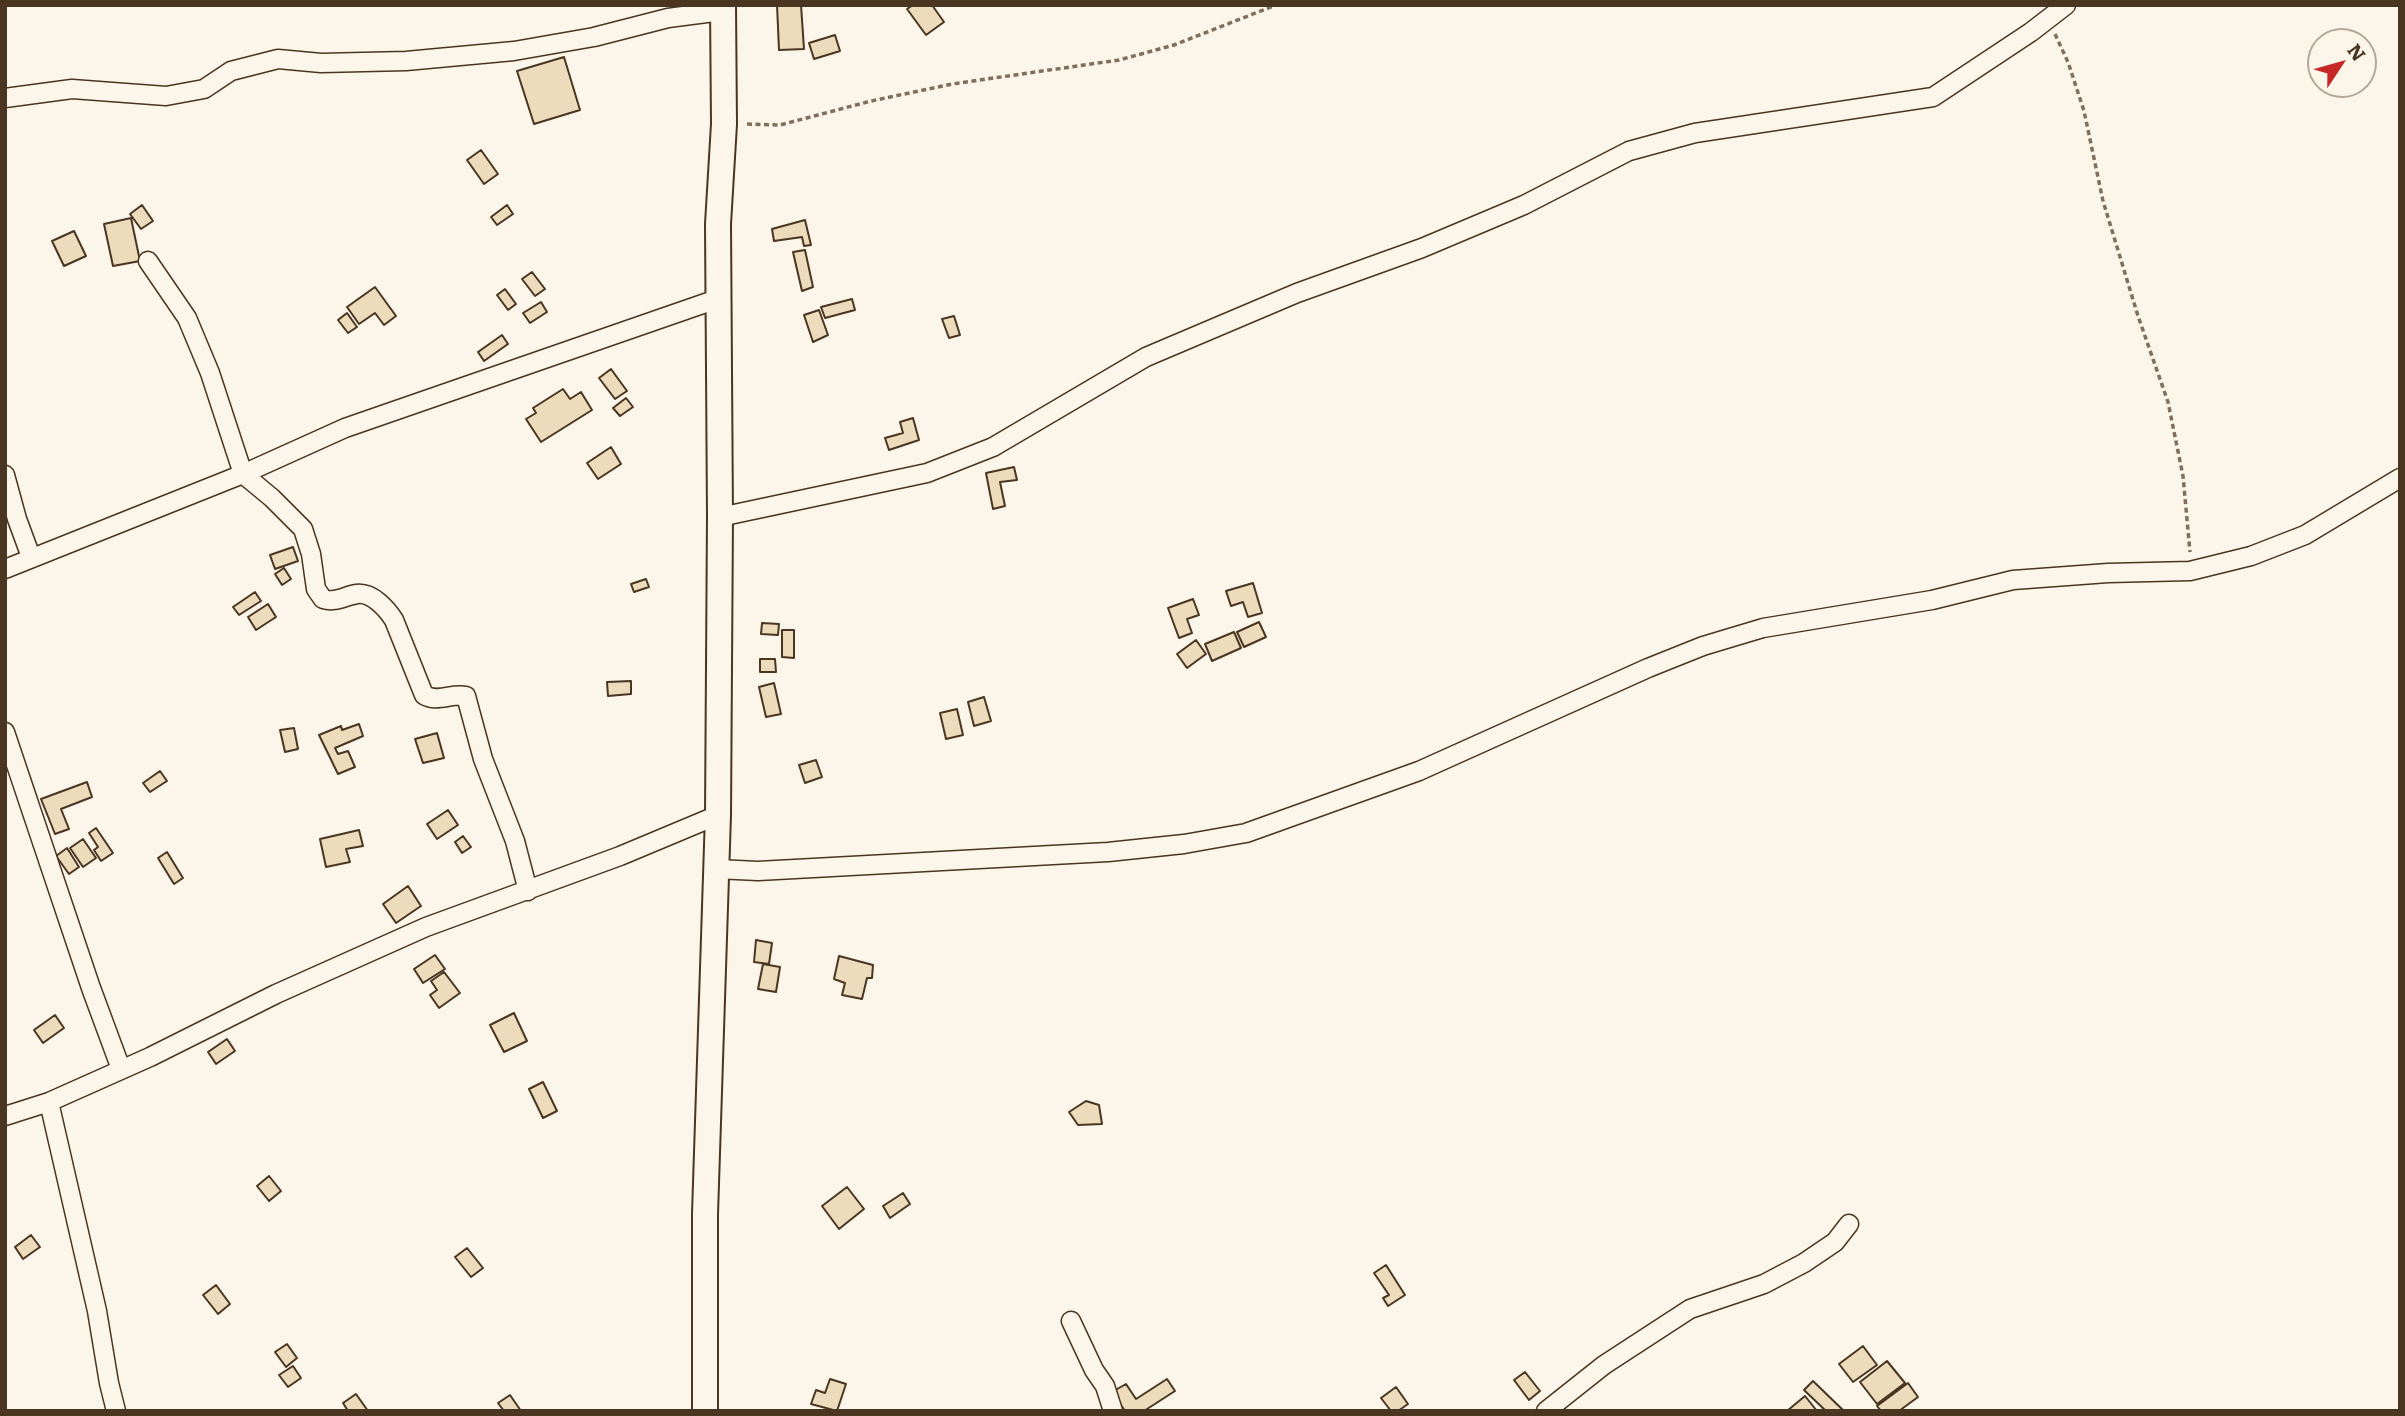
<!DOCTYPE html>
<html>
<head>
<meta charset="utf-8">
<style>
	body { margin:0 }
	#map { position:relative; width:2405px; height:1416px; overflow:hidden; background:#fbf6e9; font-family:Literata,serif }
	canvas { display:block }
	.frame { position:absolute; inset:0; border:7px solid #4a3520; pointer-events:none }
	.north { position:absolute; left:2307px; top:28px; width:70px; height:70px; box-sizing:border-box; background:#fbf6e9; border:2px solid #b4a999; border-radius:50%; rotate:54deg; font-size:19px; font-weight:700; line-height:28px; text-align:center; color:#4a3520 }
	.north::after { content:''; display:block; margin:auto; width:24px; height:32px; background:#c62828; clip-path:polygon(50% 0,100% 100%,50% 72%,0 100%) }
</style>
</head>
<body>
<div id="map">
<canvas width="2405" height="1416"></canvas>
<div class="frame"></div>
<div class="north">N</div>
</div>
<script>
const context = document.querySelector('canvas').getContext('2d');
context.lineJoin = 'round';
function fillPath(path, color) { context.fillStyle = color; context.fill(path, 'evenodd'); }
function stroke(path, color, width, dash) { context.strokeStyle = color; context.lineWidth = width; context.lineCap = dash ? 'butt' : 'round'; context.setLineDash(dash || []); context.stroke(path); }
const building = new Path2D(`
	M 777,5 L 801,5 L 804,49 L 779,50 Z
	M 913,5 L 932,5 L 944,22 L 926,35 L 907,9 Z
	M 835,35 L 840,51 L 814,59 L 809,43 Z
	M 564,57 L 580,110 L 534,124 L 517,71 Z
	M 481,150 L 498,174 L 484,184 L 467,160 Z
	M 142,205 L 153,221 L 141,229 L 130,214 Z
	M 507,205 L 513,214 L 497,225 L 491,217 Z
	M 131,218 L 140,261 L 113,266 L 104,224 Z
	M 805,220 L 811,245 L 804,246 L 802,237 L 774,241 L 772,229 Z
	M 74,231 L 86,256 L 64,266 L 52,241 Z
	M 805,250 L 813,287 L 802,291 L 793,252 Z
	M 532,272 L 545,289 L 535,296 L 522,279 Z
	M 375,287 L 396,316 L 384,325 L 375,313 L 359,324 L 347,307 Z
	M 505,289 L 516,304 L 508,310 L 497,295 Z
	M 852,299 L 855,310 L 825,318 L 821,307 Z
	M 541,302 L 547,312 L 530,323 L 523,313 Z
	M 819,310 L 828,335 L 813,342 L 804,315 Z
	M 347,313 L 357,327 L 348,333 L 338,320 Z
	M 954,316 L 960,335 L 949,338 L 942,319 Z
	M 502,335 L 508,344 L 484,361 L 478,352 Z
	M 611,369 L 627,391 L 615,399 L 599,378 Z
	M 563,389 L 570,399 L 581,392 L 592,410 L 541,442 L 526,419 L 536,413 L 533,408 Z
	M 626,398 L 633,407 L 620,416 L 613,408 Z
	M 913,418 L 919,440 L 889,450 L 885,438 L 903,433 L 900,422 Z
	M 611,447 L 621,464 L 598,479 L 587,463 Z
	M 1014,467 L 1017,480 L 1000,482 L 1005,506 L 993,509 L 986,473 Z
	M 293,547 L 298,561 L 275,569 L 270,555 Z
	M 284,568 L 291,579 L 282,585 L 275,574 Z
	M 646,579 L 649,587 L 634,592 L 631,584 Z
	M 1253,583 L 1262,613 L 1248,617 L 1243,602 L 1231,606 L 1226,591 Z
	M 255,592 L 261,601 L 239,615 L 233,607 Z
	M 1193,599 L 1199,615 L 1187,619 L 1192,633 L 1179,638 L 1168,608 Z
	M 268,604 L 276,617 L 256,630 L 248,617 Z
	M 1259,622 L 1266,637 L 1244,647 L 1237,632 Z
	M 762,623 L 779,624 L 778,635 L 761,634 Z
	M 782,630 L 794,630 L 794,658 L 782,657 Z
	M 1234,632 L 1241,648 L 1212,661 L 1205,644 Z
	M 1196,640 L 1206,654 L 1187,668 L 1177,654 Z
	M 760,659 L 775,659 L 776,672 L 760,672 Z
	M 631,681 L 631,694 L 608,696 L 607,682 Z
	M 774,683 L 781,714 L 766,717 L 759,687 Z
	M 984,697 L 991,721 L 974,726 L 968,702 Z
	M 957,709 L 963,735 L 946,739 L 940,713 Z
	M 359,724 L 363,736 L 335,748 L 338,754 L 348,751 L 355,767 L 338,774 L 319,735 L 341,726 L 342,730 Z
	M 294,728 L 298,749 L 285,752 L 280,730 Z
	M 437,733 L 444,758 L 423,763 L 415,739 Z
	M 816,760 L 822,777 L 805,783 L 799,765 Z
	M 160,771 L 167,781 L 150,792 L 143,783 Z
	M 87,782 L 92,797 L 61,809 L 69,829 L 55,834 L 41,799 Z
	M 448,810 L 458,825 L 437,839 L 427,824 Z
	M 96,828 L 113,853 L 101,861 L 94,850 L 98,847 L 89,833 Z
	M 359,830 L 363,846 L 346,849 L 350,862 L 326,867 L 320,839 Z
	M 463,836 L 471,847 L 462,853 L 455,842 Z
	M 83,839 L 96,858 L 83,867 L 70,848 Z
	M 67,848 L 79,867 L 69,874 L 56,856 Z
	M 167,852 L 183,878 L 174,884 L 158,858 Z
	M 408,886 L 421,906 L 396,923 L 383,904 Z
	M 756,940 L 772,943 L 769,964 L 754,962 Z
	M 435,955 L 445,969 L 423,983 L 414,969 Z
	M 839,956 L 873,965 L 872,978 L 867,978 L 862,999 L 842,995 L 845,983 L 834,979 Z
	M 763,964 L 780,967 L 776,992 L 758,989 Z
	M 444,972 L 460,993 L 439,1008 L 430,995 L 437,990 L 431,981 Z
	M 514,1013 L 527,1041 L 504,1052 L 490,1025 Z
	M 55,1015 L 64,1028 L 43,1043 L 34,1030 Z
	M 227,1039 L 235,1051 L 216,1064 L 208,1052 Z
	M 543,1082 L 557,1111 L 543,1118 L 529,1089 Z
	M 1086,1101 L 1099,1105 L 1102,1124 L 1078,1125 L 1069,1112 Z
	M 269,1176 L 281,1191 L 269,1201 L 257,1186 Z
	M 847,1187 L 864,1209 L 839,1229 L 822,1206 Z
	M 903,1193 L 910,1204 L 890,1218 L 883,1206 Z
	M 31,1235 L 40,1247 L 23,1259 L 15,1247 Z
	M 467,1248 L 483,1268 L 471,1277 L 455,1257 Z
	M 1386,1265 L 1405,1295 L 1388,1306 L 1383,1298 L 1389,1295 L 1374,1273 Z
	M 216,1285 L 230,1304 L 218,1314 L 203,1295 Z
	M 287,1344 L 297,1358 L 286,1367 L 275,1352 Z
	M 1863,1346 L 1877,1365 L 1853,1382 L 1839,1364 Z
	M 1887,1361 L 1905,1383 L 1877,1404 L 1860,1382 Z
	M 293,1366 L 301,1378 L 288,1387 L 279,1375 Z
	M 1525,1372 L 1540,1391 L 1529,1400 L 1514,1380 Z
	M 830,1379 L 846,1384 L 837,1411 L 811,1404 L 816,1390 L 825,1393 Z
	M 1167,1379 L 1175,1391 L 1144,1411 L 1125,1411 L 1112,1392 L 1126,1384 L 1136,1399 Z
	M 1813,1381 L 1844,1411 L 1826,1411 L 1804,1390 Z
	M 1908,1383 L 1918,1397 L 1899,1411 L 1881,1411 L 1877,1406 Z
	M 1396,1387 L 1408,1404 L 1398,1411 L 1391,1411 L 1381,1398 Z
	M 356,1394 L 368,1411 L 348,1411 L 343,1403 Z
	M 510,1395 L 521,1411 L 504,1411 L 498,1403 Z
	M 1805,1396 L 1817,1411 L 1787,1411 Z`);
fillPath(building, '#ecdcbc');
stroke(building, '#4a3520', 2);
const minor = new Path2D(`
	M 5,98 L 72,89 L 166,96 L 204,89 L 231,71 L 278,59 L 321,63 L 406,61 L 514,51 L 594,37 L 668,18 L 722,11
	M 148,261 L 187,318 L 210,373 L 243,474 L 272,498 L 303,529 L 311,554 L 316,589 L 323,599 C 336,603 344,596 357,594 C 372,592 387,609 394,620 L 424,695 C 437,703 451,693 466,696 L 483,759 L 515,841 L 528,891
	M 5,475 L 17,519 L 31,557
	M 720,517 L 927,473 L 993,447 L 1146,357 L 1297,293 L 1422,248 L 1524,205 L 1629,151 L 1695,133 L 1933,97 L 2031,32 L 2066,5
	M 5,569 L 243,474 L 345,428 L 720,298
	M 5,732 L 91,988 L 121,1069
	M 716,869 L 758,871 L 1108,852 L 1184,844 L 1246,833 L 1419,771 L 1648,668 L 1703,646 L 1763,628 L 1932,600 L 2013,580 L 2108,573 L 2190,571 L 2251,556 L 2305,535 L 2400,478
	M 49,1102 L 97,1311 L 109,1383 L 116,1411
	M 5,1116 L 49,1102 L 150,1057 L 276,994 L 426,927 L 620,856 L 718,815
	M 1071,1321 L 1094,1370 L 1105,1386 L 1113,1411
	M 1546,1411 L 1604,1365 L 1690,1309 L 1764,1284 L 1804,1263 L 1835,1242 L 1849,1224`);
const secondary = new Path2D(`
	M 705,1411 L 705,1214 L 718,815 L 720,517 L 718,224 L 724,124 L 723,5`);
stroke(minor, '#4a3520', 21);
stroke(secondary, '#4a3520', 28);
stroke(new Path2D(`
	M 2055,34 L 2068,62 L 2084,111 L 2103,201 L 2138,316 L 2168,402 L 2183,476 L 2190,552
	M 747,124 L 780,125 L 871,101 L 952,84 L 1119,60 L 1174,45 L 1276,5`), '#7f6f5c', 3.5, [5, 3.5]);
stroke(minor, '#fbf6e9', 18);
stroke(secondary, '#fbf6e9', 24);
</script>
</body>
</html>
